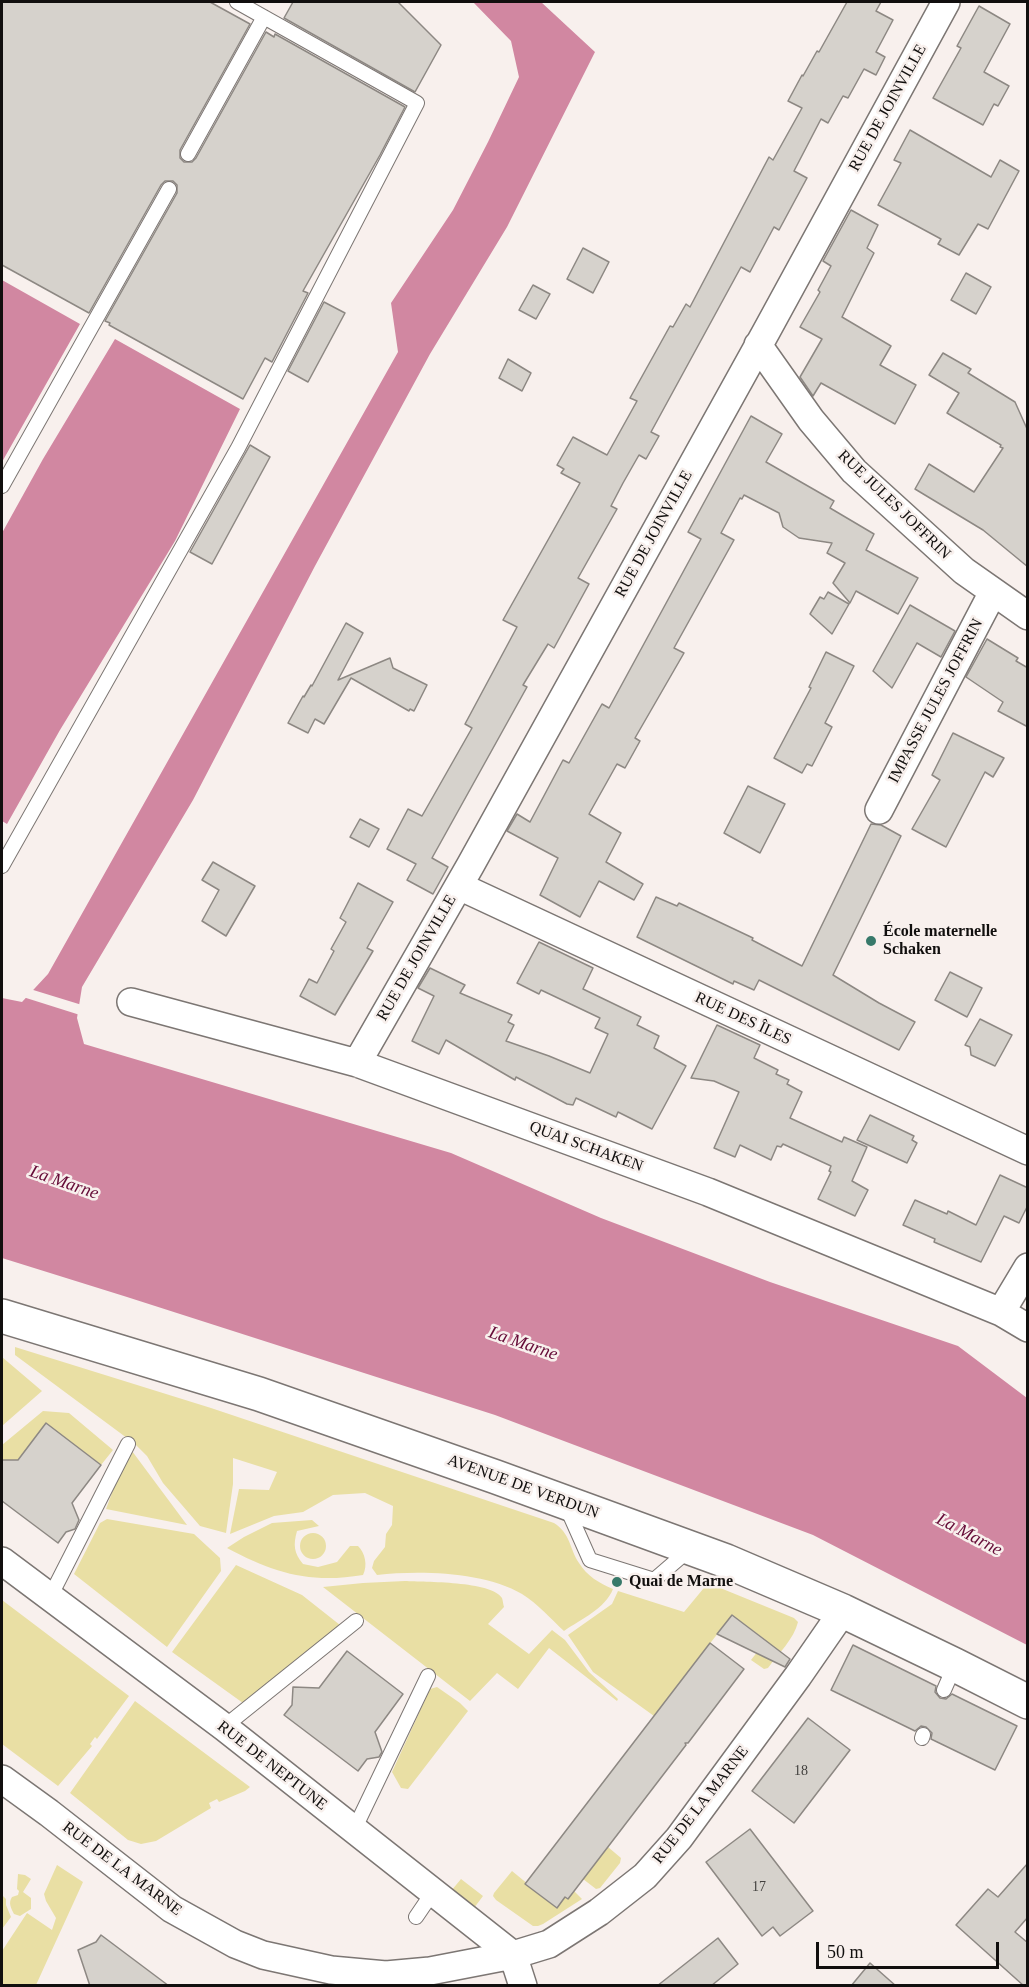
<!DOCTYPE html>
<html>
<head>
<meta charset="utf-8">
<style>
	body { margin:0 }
	#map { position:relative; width:1029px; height:1987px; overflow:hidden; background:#f8f0ed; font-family:Georgia,serif }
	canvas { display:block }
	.frame { position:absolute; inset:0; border:3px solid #110f0e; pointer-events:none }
	.scale { position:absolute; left:816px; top:1942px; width:183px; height:27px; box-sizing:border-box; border:3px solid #110f0e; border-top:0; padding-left:8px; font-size:18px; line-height:21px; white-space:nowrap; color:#110f0e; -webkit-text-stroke:4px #f8f0ed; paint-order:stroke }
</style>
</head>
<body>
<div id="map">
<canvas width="1029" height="1987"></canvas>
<div class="frame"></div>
<div class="scale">50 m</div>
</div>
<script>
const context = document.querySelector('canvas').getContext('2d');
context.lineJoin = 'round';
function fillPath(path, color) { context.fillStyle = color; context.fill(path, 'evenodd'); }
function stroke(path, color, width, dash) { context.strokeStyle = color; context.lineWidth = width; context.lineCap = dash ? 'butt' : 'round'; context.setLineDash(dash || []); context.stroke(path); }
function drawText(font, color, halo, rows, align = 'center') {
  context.font = font + ' Georgia,serif'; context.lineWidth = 5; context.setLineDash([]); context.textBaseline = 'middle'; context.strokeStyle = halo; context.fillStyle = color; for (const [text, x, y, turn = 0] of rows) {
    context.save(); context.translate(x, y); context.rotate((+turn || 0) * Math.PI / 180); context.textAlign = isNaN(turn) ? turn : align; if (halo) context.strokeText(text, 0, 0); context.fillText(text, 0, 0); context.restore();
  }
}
fillPath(new Path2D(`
	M 15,1347 L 211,1408 L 554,1523 C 571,1534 569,1548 579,1563 C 587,1576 599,1583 613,1589 C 605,1609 581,1619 564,1631 C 551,1619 538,1604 522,1594 C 485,1572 420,1570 377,1575 L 372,1568 L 374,1561 L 385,1547 L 386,1534 L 392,1525 L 393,1506 L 365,1493 L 333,1495 L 303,1512 L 274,1516 L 230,1534 L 239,1489 L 269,1490 L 277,1472 L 233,1458 L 233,1484 L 226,1533 L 200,1526 L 163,1483 L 147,1456 L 135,1444 L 15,1355 Z
	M 2,1357 L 42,1391 L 2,1426 Z
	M 43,1411 L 69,1413 L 113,1450 L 101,1465 L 46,1424 L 14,1465 L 7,1460 L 2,1460 L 2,1445 Z
	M 129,1447 L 187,1525 L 106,1509 Z
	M 107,1519 L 194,1534 L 220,1558 L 221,1571 L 167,1647 L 74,1574 L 100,1523 Z
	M 312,1520 L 319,1526 L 297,1531 C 293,1545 294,1553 303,1564 L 318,1567 L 337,1562 L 350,1546 L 358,1546 C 365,1553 368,1565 363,1575 C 310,1584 274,1573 227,1548 L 244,1537 L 272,1523 Z
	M300 1546a13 13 0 1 1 26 0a13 13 0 1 1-26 0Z
	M 236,1565 L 302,1595 L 340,1625 L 243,1703 L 172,1652 Z
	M 405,1581 C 424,1582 492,1581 502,1598 C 503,1601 503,1604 504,1607 L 488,1624 L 529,1654 L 552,1630 L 565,1640 L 589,1672 L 618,1699 L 617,1701 L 549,1648 L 518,1689 L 497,1673 L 470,1701 L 323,1587 L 363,1583 Z
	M 708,1583 L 794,1618 L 798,1622 C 794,1639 778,1654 768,1668 L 764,1669 L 751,1660 L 758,1651 L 756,1648 L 763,1638 L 732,1615 L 654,1716 L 593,1672 L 568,1635 L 612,1604 L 618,1591 L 684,1612 Z
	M 2,1600 L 129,1696 L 97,1739 L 95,1737 L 90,1744 L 92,1746 L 58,1786 L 2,1744 Z
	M 437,1687 L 460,1703 L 468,1711 L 408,1789 L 401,1788 L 392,1772 L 430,1689 Z
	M 135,1701 L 250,1787 L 245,1791 L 219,1802 L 217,1799 L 209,1803 L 211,1808 L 156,1841 L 141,1844 L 128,1840 L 70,1793 Z
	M 608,1847 L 621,1858 L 620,1863 L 600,1888 L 596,1889 L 583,1879 Z
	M 57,1865 L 83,1882 L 36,1985 L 2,1985 L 2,1951 L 27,1913 L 52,1930 L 56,1918 L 46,1901 L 44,1894 Z
	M 512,1871 L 556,1907 L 565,1897 L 568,1899 L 574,1891 L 582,1899 L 543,1924 L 538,1926 L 533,1926 L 496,1900 L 493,1896 L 494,1893 Z
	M 18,1874 L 25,1875 L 31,1879 L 23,1892 L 31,1898 L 31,1909 L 20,1916 L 14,1914 C 11,1908 8,1903 12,1897 L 18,1895 L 19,1891 L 17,1889 Z
	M 461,1879 L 483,1896 L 474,1908 L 451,1891 Z
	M 2,1895 L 6,1899 L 6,1905 L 11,1917 L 2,1929 Z`), '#e9dfa4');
fillPath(new Path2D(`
	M 473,2 L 541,2 L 595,52 L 507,227 L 430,354 L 315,566 L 193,800 L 82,987 L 77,1018 L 84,1044 L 451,1153 L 601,1218 L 770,1282 L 958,1346 L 1027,1398 L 1027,1645 L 813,1535 L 495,1415 L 127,1297 L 2,1258 L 2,998 L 22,1002 L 48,974 L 398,352 L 391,303 L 453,210 L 488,142 L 519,77 L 511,41 Z
	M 2,280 L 80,324 L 2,462 Z
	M 115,339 L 240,409 L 175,541 L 60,730 L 7,824 L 2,821 L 2,533 L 43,459 Z`), '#d187a1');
fillPath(new Path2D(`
	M 30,989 L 82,1005 L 80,1015 L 23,997 Z`), '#f8f0ed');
const building = new Path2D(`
	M 2,2 L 210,2 L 250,24 L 180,150 L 180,158 L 184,162 L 192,162 L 196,158 L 266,32 L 274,37 L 275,34 L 405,107 L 380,155 L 303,291 L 308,293 L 272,362 L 265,358 L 243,399 L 109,325 L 110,323 L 105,321 L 177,193 L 177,185 L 173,181 L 165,181 L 161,185 L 89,313 L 2,265 Z
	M 293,2 L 398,2 L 441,45 L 415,92 L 284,18 Z
	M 847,2 L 881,2 L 876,11 L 893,20 L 876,52 L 885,57 L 876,75 L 864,69 L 848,98 L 843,96 L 828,123 L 821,119 L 794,171 L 807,178 L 779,230 L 774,227 L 750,272 L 741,267 L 651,432 L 659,436 L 646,459 L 639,455 L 623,483 L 611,506 L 617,509 L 578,578 L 589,584 L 554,648 L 548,644 L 523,685 L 527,687 L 432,858 L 448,867 L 433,894 L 407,880 L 416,864 L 387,849 L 408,809 L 422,816 L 472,728 L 465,724 L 517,627 L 503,620 L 580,483 L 561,473 L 564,469 L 557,465 L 573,437 L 607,455 L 637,401 L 630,398 L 670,326 L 673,327 L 686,304 L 690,307 L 769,157 L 773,160 L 802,108 L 788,101 L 802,75 L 803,76 L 817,51 L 819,52 Z
	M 979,6 L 1010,24 L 984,72 L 1009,86 L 998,106 L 994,104 L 983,125 L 933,98 L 961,48 L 957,46 Z
	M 910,130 L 991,177 L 1000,160 L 1019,171 L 988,229 L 978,224 L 959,255 L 938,244 L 941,239 L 878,205 L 901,163 L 894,160 Z
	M 851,210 L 878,225 L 867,248 L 874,253 L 842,317 L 891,346 L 880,365 L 916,385 L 895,424 L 821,383 L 813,396 L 800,377 L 822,339 L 800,327 L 820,292 L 818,290 L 831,266 L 823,261 Z
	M 583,248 L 609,262 L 593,293 L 567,279 Z
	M 966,273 L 991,287 L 976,314 L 951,300 Z
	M 533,285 L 550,294 L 536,319 L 519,310 Z
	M 324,302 L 345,313 L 308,382 L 288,371 Z
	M 943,353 L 971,369 L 968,373 L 1015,402 L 1028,431 L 1028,567 L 983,530 L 915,489 L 929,464 L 974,492 L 1003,448 L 1000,447 L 1001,445 L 947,413 L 959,393 L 929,375 Z
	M 508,359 L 531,373 L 522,391 L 499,378 Z
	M 751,416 L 782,434 L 766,462 L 834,501 L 830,508 L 874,534 L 866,550 L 918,578 L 898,614 L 856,591 L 850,603 L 833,583 L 845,563 L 827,553 L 832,543 L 799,538 L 783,527 L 779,513 L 744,495 L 742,499 L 740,498 L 721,533 L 734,540 L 674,648 L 684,653 L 635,738 L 640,741 L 625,768 L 617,764 L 589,814 L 621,833 L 606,862 L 643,884 L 634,900 L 599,881 L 580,917 L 540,895 L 558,858 L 507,831 L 517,814 L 530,822 L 563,760 L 569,763 L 602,704 L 609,708 L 701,539 L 688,532 Z
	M 250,445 L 270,457 L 212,564 L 190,552 Z
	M 828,592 L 849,604 L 832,634 L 810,614 L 820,597 L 824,599 Z
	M 910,605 L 955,631 L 941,657 L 917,643 L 892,688 L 873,671 Z
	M 346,623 L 363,633 L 338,680 L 390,658 L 393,668 L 427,685 L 414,711 L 410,709 L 409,711 L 351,678 L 324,724 L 315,719 L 308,733 L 288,723 L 303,696 L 304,697 L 311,685 L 312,686 Z
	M 987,639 L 1018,658 L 1016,661 L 1028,668 L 1028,727 L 998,711 L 1003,702 L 966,677 Z
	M 826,652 L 854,666 L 825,723 L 832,727 L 812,766 L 807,764 L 802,773 L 774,758 L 811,688 L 809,687 Z
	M 953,733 L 1004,758 L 993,777 L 985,772 L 946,847 L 912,829 L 940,780 L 932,775 Z
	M 748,786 L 785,804 L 760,853 L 724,833 Z
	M 360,819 L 379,829 L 369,847 L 350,837 Z
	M 871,824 L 881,825 L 901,836 L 833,975 L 879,1003 L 915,1022 L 899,1050 L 759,980 L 754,990 L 734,981 L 733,984 L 637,937 L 656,897 L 677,906 L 679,903 L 753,938 L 752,940 L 802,966 Z
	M 213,862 L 255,886 L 226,936 L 202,921 L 219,890 L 202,880 Z
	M 358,883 L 393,902 L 367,948 L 373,951 L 335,1015 L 300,996 L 309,979 L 317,983 L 334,951 L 331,949 L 346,922 L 340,918 Z
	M 539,942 L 593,968 L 583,989 L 641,1017 L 637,1025 L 659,1036 L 654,1048 L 686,1066 L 652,1129 L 618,1112 L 616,1117 L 576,1098 L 573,1105 L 567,1104 L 516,1077 L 515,1080 L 446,1040 L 439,1054 L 412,1041 L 434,996 L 418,988 L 430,968 L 465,985 L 460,993 L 512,1015 L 508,1022 L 514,1025 L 506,1041 L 549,1056 L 590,1073 L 608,1034 L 595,1028 L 600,1018 L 541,990 L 539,994 L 517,983 Z
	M 950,972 L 982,988 L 967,1017 L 935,1000 Z
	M 980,1019 L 1012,1035 L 995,1066 L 971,1055 L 970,1047 L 965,1045 Z
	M 717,1025 L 760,1045 L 754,1058 L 778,1070 L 776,1074 L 789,1080 L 787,1084 L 802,1092 L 790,1118 L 842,1142 L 844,1137 L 867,1147 L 852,1181 L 868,1190 L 855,1216 L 818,1199 L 831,1172 L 829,1171 L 831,1166 L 783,1144 L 781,1147 L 777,1146 L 771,1160 L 740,1145 L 735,1157 L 714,1148 L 739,1092 L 714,1081 L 691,1078 Z
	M 870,1115 L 914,1136 L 912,1140 L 917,1143 L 907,1163 L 857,1140 Z
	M 1000,1175 L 1028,1188 L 1028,1205 L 1019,1223 L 1004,1216 L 981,1262 L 934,1242 L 935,1239 L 903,1225 L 915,1200 L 947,1214 L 948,1211 L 976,1225 Z
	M 46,1423 L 101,1465 L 72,1503 L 79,1520 L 75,1529 L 66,1532 L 58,1543 L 2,1501 L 2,1460 L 18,1460 Z
	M 732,1615 L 790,1659 L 785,1667 L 717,1634 Z
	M 710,1643 L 744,1669 L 688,1743 L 685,1743 L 686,1745 L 568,1899 L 565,1897 L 557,1908 L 525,1884 Z
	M 853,1645 L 936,1686 L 935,1692 L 940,1698 L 946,1699 L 952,1694 L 1017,1726 L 995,1770 L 931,1739 L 932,1733 L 926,1727 L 921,1726 L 915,1731 L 831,1690 Z
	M 347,1651 L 403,1694 L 375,1732 L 382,1752 L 379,1757 L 367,1759 L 358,1771 L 284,1715 L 292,1705 L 293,1687 L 319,1688 Z
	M 808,1718 L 850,1750 L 794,1823 L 752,1791 Z
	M 750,1829 L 813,1911 L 780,1936 L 773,1927 L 762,1936 L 706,1862 Z
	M 1028,1863 L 1028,1917 L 1015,1932 L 1028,1943 L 1028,1986 L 1024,1986 L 956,1925 L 988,1889 L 998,1897 Z
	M 101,1935 L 169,1986 L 90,1986 L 78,1950 L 96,1942 Z
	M 718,1938 L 738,1964 L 711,1986 L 657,1986 Z
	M 870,1963 L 896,1986 L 851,1986 Z`);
fillPath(building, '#d6d2cc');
stroke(building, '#8d8883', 1.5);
const service = new Path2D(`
	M 188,154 L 264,17
	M 2,486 L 169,189
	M 2,866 L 238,448 L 417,103 L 237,2
	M 566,1506 L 590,1560 L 654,1580 L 690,1549
	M 50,1597 L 128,1444
	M 944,1690 L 955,1665
	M 224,1727 L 356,1621
	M 922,1738 L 923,1735
	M 354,1830 L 428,1676
	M 416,1917 L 433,1892`);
const minor = new Path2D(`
	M 758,345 L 811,420 L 854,471 L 964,571 L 1028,616
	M 879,810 L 993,592
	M 459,886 L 1028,1151
	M 131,1002 L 357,1063 L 708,1192 L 1001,1312 L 1028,1328
	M 357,1063 L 470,866 L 766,332 L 946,2
	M 1001,1312 L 1028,1267
	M 2,1561 L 224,1727 L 513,1955 L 523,1986
	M 2,1779 L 49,1813 L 172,1909 L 235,1944 L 263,1955 L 331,1970 L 386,1975 L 430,1971 L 513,1955 L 549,1944 L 599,1912 L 645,1876 L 679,1838 L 798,1676 L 843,1611`);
const tertiary = new Path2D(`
	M 2,1316 L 259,1394 L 496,1477 L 726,1561 L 843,1611 L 955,1665 L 1028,1702`);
stroke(service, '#7c7673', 16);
stroke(minor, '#7c7673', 30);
stroke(tertiary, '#7c7673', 36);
stroke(service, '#fff', 14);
stroke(minor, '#fff', 27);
stroke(tertiary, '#fff', 33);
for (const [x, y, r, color] of [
	[871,941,6,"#37796a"],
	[617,1582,6,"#37796a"]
]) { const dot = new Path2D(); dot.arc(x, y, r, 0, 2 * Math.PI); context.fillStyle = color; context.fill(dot); stroke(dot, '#f8f0ed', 2); }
drawText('14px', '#42403e', null, [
	["18",801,1771],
	["17",759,1887]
]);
drawText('16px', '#110f0e', '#f8f0ed', [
	["RUE DE JOINVILLE",888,108,-61],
	["RUE JULES JOFFRIN",894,505,44],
	["RUE DE JOINVILLE",654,534,-61],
	["IMPASSE JULES JOFFRIN",936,701,-62],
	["RUE DE JOINVILLE",417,958,-60],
	["RUE DES ÎLES",743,1019,25],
	["QUAI SCHAKEN",586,1147,20],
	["AVENUE DE VERDUN",523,1487,20],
	["RUE DE NEPTUNE",272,1766,38],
	["RUE DE LA MARNE",701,1805,-52],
	["RUE DE LA MARNE",122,1869,37]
]);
drawText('bold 16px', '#110f0e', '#f8f0ed', [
	["École maternelle",883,932],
	["Schaken",883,950],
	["Quai de Marne",629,1582]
], 'left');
drawText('italic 18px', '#650b37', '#f8f0ed', [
	["La Marne",64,1183,19],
	["La Marne",523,1344,19],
	["La Marne",969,1535,28]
]);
</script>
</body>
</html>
